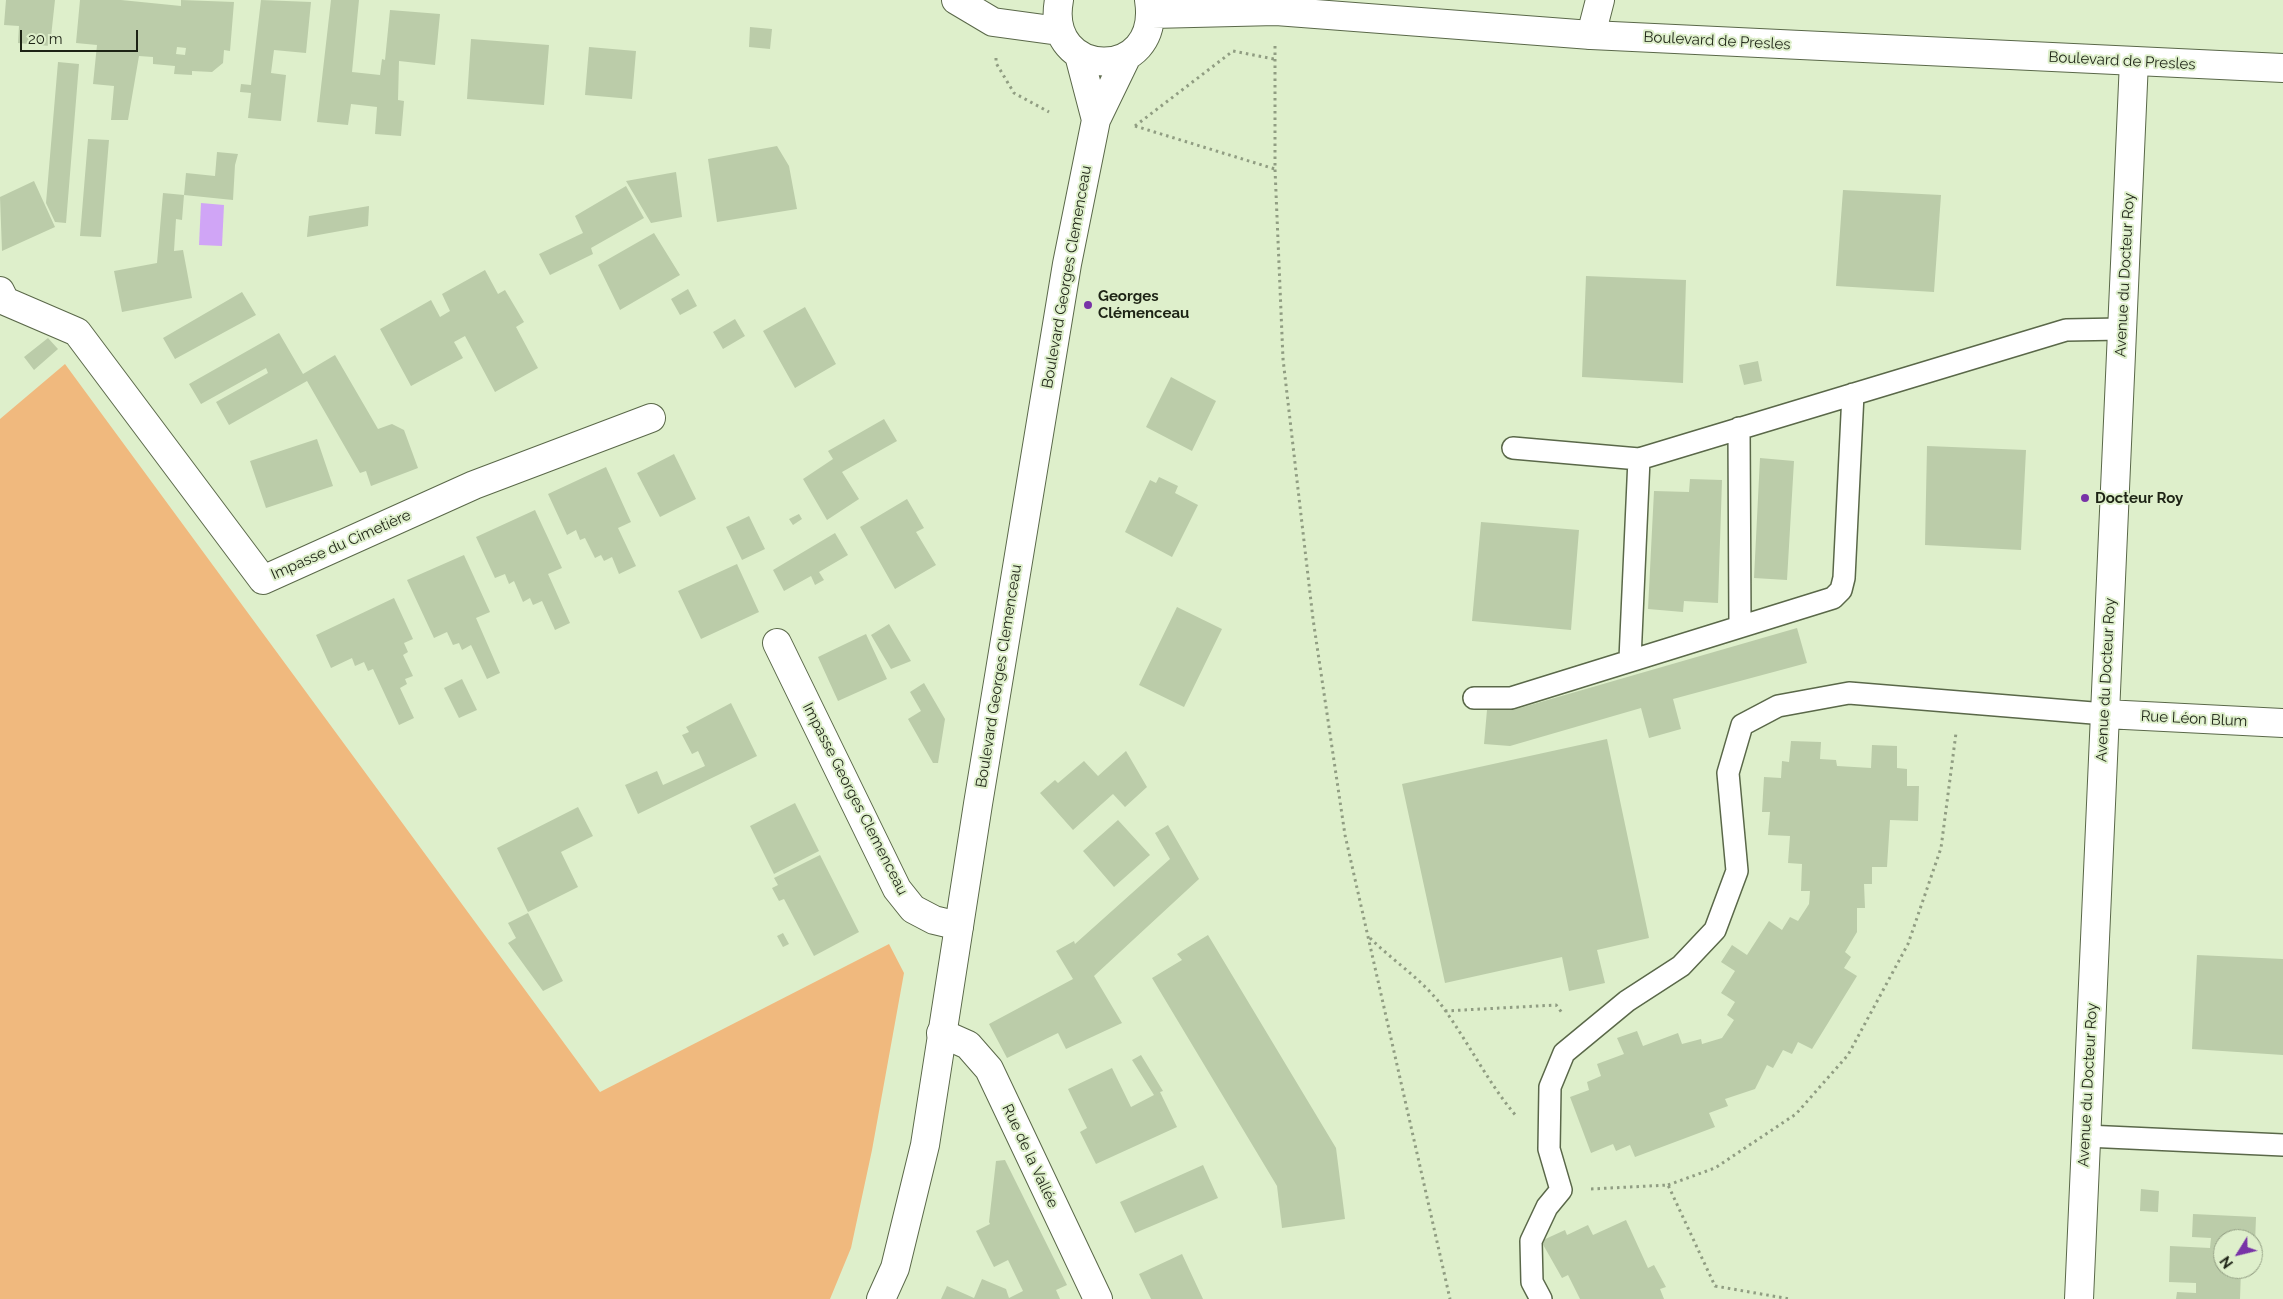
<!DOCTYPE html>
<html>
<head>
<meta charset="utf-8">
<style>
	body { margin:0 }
	#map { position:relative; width:2283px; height:1299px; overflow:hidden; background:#deefcb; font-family:Raleway,sans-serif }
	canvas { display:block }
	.north { position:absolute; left:2213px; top:1229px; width:50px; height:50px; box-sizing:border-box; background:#deefcb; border:1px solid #919d82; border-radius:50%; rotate:234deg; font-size:14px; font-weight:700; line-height:20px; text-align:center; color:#1d2315 }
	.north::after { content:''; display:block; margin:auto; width:18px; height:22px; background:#7833a7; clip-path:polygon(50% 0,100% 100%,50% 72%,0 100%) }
	.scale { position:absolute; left:20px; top:30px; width:118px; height:22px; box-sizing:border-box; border:2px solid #1d2315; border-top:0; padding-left:6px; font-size:15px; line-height:18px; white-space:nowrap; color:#1d2315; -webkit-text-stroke:4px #deefcb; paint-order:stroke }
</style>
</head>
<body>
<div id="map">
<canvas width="2283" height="1299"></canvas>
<div class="north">N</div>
<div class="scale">20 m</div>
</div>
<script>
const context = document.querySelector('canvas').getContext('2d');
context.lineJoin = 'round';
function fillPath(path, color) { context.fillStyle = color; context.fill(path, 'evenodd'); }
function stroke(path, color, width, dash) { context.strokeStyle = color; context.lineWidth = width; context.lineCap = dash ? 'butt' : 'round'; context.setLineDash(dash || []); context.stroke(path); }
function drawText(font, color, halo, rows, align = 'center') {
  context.font = font + ' Raleway,sans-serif'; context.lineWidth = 4; context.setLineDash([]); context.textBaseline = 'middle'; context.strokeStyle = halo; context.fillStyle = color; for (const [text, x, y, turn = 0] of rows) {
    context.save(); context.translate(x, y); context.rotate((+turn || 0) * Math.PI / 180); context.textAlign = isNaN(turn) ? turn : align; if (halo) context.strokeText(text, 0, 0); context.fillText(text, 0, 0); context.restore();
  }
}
fillPath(new Path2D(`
	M 65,364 L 600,1092 L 889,944 L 904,973 L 872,1150 L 851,1248 L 830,1299 L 0,1299 L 0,419 Z`), '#f0b97e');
fillPath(new Path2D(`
	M 201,203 L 224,205 L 222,246 L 199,245 Z`), '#d0a5f6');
fillPath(new Path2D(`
	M 6,0 L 55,0 L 50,46 L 18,43 L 19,26 L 4,25 Z
	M 80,0 L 121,0 L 181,6 L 181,0 L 234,2 L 230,51 L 224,50 L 223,63 L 212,72 L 192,71 L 192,75 L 174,74 L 175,66 L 153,64 L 153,57 L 139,56 L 128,120 L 111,120 L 114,86 L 93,84 L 97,45 L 76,43 ZM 177,47 L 186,48 L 185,55 L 176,54 Z
	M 261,0 L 311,2 L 306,53 L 274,50 L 271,73 L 286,75 L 281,121 L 248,118 L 251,93 L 240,92 L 241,84 L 251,85 Z
	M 331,0 L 359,0 L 352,72 L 380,75 L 382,59 L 385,60 L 390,10 L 440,14 L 435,65 L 399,61 L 398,100 L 404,101 L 401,136 L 375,134 L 377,107 L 351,104 L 348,125 L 317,122 Z
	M 750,27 L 772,29 L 770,49 L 749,47 Z
	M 471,39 L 549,45 L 544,105 L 467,99 Z
	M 589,47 L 636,51 L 632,99 L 585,95 Z
	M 58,62 L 79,64 L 66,223 L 55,222 L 46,203 Z
	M 88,139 L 109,140 L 101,237 L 80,236 Z
	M 777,146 L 789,166 L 797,209 L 717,222 L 708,159 Z
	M 217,152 L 238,154 L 235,165 L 233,200 L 184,195 L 186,173 L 215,176 Z
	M 676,172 L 682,217 L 651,223 L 626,181 Z
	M 34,181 L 55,227 L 2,251 L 0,197 Z
	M 626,186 L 644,218 L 591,248 L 593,254 L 550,275 L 539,254 L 583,233 L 575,216 Z
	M 1843,190 L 1941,195 L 1934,292 L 1836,286 Z
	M 163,193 L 184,195 L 182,220 L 176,219 L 174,251 L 183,250 L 192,298 L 122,312 L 114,271 L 157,263 Z
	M 369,206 L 368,226 L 307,237 L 309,216 Z
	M 654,233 L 680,275 L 620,310 L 598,265 Z
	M 485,270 L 498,294 L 505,290 L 524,322 L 516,327 L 538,368 L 495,392 L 465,336 L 454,342 L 463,358 L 411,386 L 380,329 L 431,300 L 440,317 L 450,311 L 442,294 Z
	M 1586,276 L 1686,280 L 1683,383 L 1582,377 Z
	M 688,289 L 697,306 L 680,315 L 671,299 Z
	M 242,292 L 256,315 L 175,359 L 163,338 Z
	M 805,307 L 836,364 L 795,388 L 763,331 Z
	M 735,319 L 745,336 L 723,349 L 713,332 Z
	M 279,333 L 303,374 L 335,355 L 378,429 L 392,424 L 404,430 L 418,468 L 371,486 L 366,471 L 360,473 L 307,381 L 229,425 L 216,402 L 268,373 L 266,368 L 201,404 L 189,384 Z
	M 48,338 L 58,349 L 34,370 L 24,357 Z
	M 1758,361 L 1762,381 L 1744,385 L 1739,365 Z
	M 1171,377 L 1216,401 L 1192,451 L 1146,427 Z
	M 884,419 L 897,441 L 842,472 L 859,499 L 827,520 L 803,479 L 833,459 L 828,451 Z
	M 317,439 L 333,486 L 266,508 L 250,461 Z
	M 1927,446 L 2026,450 L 2021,550 L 1925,545 Z
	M 674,454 L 696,499 L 660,517 L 637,473 Z
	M 1760,458 L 1794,461 L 1787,580 L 1754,578 Z
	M 606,467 L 631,522 L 618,528 L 636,566 L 619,574 L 612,557 L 604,561 L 601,555 L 595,558 L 585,538 L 580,540 L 576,530 L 567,535 L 548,494 Z
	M 1159,477 L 1178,486 L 1175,493 L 1198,505 L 1172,557 L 1125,532 L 1150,480 L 1156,483 Z
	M 1690,479 L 1722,480 L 1718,603 L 1684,601 L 1683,612 L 1648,609 L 1654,491 L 1689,492 Z
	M 907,499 L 924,528 L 916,532 L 936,565 L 895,589 L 860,527 Z
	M 535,510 L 562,568 L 548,574 L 570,623 L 555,630 L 542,601 L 533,605 L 530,598 L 523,602 L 514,581 L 509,584 L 505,574 L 495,578 L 476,537 Z
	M 799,514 L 802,519 L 793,525 L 789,519 Z
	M 749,516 L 765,549 L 742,560 L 726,527 Z
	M 1481,522 L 1579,530 L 1571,630 L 1472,621 Z
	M 835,533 L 848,555 L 819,572 L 824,580 L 815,585 L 811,576 L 784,591 L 773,570 Z
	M 464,555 L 490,612 L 476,618 L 500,673 L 487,679 L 471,645 L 462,650 L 459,643 L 453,645 L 447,632 L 434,638 L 407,580 Z
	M 737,564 L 759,612 L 701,639 L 678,591 Z
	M 394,598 L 413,639 L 404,643 L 408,652 L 403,655 L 413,676 L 405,679 L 407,684 L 400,688 L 414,718 L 399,725 L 373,669 L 368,671 L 364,662 L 355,666 L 352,658 L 331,668 L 316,635 Z
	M 1177,607 L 1222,629 L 1184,707 L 1139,685 Z
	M 889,624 L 911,661 L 891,669 L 871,635 Z
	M 1797,628 L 1807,663 L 1673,699 L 1681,729 L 1649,738 L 1641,708 L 1510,746 L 1484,744 L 1487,710 L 1513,710 Z
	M 866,634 L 887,679 L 838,701 L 818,657 Z
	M 462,679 L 477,710 L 459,718 L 444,688 Z
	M 924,683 L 945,719 L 938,763 L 933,763 L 908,719 L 921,711 L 910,692 Z
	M 731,703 L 757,756 L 638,814 L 625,785 L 657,771 L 663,785 L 705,766 L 698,751 L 692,754 L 682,735 L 689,732 L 686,727 Z
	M 1607,739 L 1649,938 L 1597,950 L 1605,983 L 1569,991 L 1562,957 L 1445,983 L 1402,784 Z
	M 1791,741 L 1821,742 L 1820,759 L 1836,760 L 1837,766 L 1871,768 L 1872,745 L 1897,746 L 1897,768 L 1907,769 L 1907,786 L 1919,786 L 1918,821 L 1890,820 L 1887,867 L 1872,867 L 1872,884 L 1864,884 L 1865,908 L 1857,908 L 1857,932 L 1845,952 L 1851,957 L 1844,968 L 1857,976 L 1812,1049 L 1798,1042 L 1792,1054 L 1783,1050 L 1773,1068 L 1767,1065 L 1755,1089 L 1725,1099 L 1728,1106 L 1709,1113 L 1715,1127 L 1635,1157 L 1630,1145 L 1616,1151 L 1613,1144 L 1591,1153 L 1570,1097 L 1589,1090 L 1587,1082 L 1601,1076 L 1597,1064 L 1624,1054 L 1617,1038 L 1637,1031 L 1643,1046 L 1678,1033 L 1682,1044 L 1701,1039 L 1702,1044 L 1722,1038 L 1734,1020 L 1727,1015 L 1735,1002 L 1721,993 L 1735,971 L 1721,962 L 1732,945 L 1747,955 L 1769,921 L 1782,930 L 1790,917 L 1798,921 L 1809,904 L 1810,891 L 1801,891 L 1802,864 L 1788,863 L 1790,836 L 1768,835 L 1770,812 L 1762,812 L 1764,777 L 1781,778 L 1782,761 L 1789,762 Z
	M 1126,751 L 1147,787 L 1125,807 L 1113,794 L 1073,830 L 1040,793 L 1055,780 L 1058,783 L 1084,761 L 1098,776 Z
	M 795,803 L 819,851 L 774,874 L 750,826 Z
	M 578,807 L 593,836 L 561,852 L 578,887 L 528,912 L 497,848 Z
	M 1118,820 L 1150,855 L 1114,887 L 1083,851 Z
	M 1168,825 L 1199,879 L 1094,976 L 1122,1023 L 1066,1049 L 1058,1033 L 1007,1058 L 989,1024 L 1073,979 L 1056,951 L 1074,941 L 1075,944 L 1170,859 L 1155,833 Z
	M 820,855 L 859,932 L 814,956 L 784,899 L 779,901 L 772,888 L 778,885 L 774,878 Z
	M 528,913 L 563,981 L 543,991 L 508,943 L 516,938 L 508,923 Z
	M 783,933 L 789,944 L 783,947 L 777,936 Z
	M 1208,935 L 1336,1148 L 1345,1219 L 1282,1228 L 1277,1186 L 1152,978 L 1182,960 L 1177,954 Z
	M 2197,955 L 2283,959 L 2283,1055 L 2192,1049 Z
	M 1141,1055 L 1163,1091 L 1160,1092 L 1177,1127 L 1096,1164 L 1080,1132 L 1087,1128 L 1068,1089 L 1112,1068 L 1131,1107 L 1154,1095 L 1132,1060 Z
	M 1005,1160 L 1067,1285 L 1056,1290 L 1060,1299 L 941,1299 L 947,1286 L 974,1298 L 982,1279 L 1006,1289 L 1009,1298 L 1023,1291 L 1008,1260 L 994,1267 L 976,1231 L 990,1224 L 989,1222 L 996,1161 Z
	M 1203,1165 L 1218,1198 L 1135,1233 L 1120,1202 Z
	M 2141,1189 L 2159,1191 L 2158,1212 L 2140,1211 Z
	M 2193,1214 L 2256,1217 L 2255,1243 L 2253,1239 L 2223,1239 L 2223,1269 L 2241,1269 L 2240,1299 L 2176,1299 L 2177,1292 L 2196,1293 L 2196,1283 L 2169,1282 L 2170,1246 L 2210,1248 L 2211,1238 L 2192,1237 Z
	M 1626,1220 L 1648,1268 L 1654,1265 L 1666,1287 L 1660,1289 L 1664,1299 L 1580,1299 L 1568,1275 L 1562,1278 L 1541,1241 L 1565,1230 L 1567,1235 L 1588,1225 L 1593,1235 Z
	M 1182,1254 L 1203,1299 L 1151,1299 L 1139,1274 Z`), '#bbcca9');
const lane = new Path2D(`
	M 1739,428 L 1740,626
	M 1513,448 L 1639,459 L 2066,330 L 2122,329
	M 1630,659 L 1639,459
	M 1474,698 L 1511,698 L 1833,598 L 1841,590 L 1844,578 L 1853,394
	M 2086,1136 L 2283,1145
	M 1541,1299 L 1532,1282 L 1531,1241 L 1547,1207 L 1561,1190 L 1549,1149 L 1550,1087 L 1564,1053 L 1627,1001 L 1681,966 L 1715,930 L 1737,871 L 1728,773 L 1742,725 L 1778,706 L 1849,693 L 2105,714`);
const street = new Path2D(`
	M 1591,35 L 1600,0
	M 0,291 L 5,301 L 77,332 L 263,580 L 474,485 L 651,418
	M 777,643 L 897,889 L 913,909 L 934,920 L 959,926
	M 2105,714 L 2283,723
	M 941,1033 L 968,1045 L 989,1069 L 1098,1299
	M 2079,1299 L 2134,61`);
const secondary = new Path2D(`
	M 956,0 L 993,22 L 1059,31
	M 1059,0 C 1044,80 1162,84 1149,0
	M 1152,14 L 1276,11 L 1591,35 L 2283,68
	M 1079,55 L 1096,120
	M 881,1299 L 895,1268 L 925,1145 L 978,804 L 1067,264 L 1096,120 L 1127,56`);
stroke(lane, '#5a6849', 24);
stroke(street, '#5a6849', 30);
stroke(secondary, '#5a6849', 30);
stroke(new Path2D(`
	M 1275,46 L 1275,169 L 1283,359 L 1313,619 L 1345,835 L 1450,1299
	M 996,58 L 996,63 L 1014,93 L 1049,112
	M 1135,126 L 1233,51 L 1274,59
	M 1135,126 L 1275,169
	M 1370,938 C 1393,961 1423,980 1442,1006 C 1469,1043 1488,1083 1517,1117
	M 1445,1011 L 1556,1005 L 1563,1014
	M 1668,1185 L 1715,1168 L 1796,1114 L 1848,1055 L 1908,944 L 1941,848 L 1956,733
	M 1591,1189 L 1668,1185 L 1715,1286 L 1790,1299`), '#909d82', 3, [2.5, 4]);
stroke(lane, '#fff', 21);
stroke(street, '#fff', 28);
stroke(secondary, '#fff', 28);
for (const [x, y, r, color] of [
	[1088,305,5,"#7833a7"],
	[2085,498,5,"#7833a7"]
]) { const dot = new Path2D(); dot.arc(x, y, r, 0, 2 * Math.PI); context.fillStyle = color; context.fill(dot); stroke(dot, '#deefcb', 2); }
drawText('15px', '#1d2315', '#deefcb', [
	["Boulevard de Presles",1717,41,3],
	["Boulevard de Presles",2122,61,3],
	["Avenue du Docteur Roy",2125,275,-87],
	["Boulevard Georges Clemenceau",1067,277,-80],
	["Impasse du Cimetière",341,545,-24],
	["Boulevard Georges Clemenceau",999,676,-81],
	["Avenue du Docteur Roy",2106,680,-87],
	["Rue Léon Blum",2194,719,3],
	["Impasse Georges Clemenceau",855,799,63],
	["Avenue du Docteur Roy",2088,1085,-87],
	["Rue de la Vallée",1030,1156,65]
]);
drawText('bold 15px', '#1d2315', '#deefcb', [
	["Georges",1098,296],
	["Clémenceau",1098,313],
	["Docteur Roy",2095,498]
], 'left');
</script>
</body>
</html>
